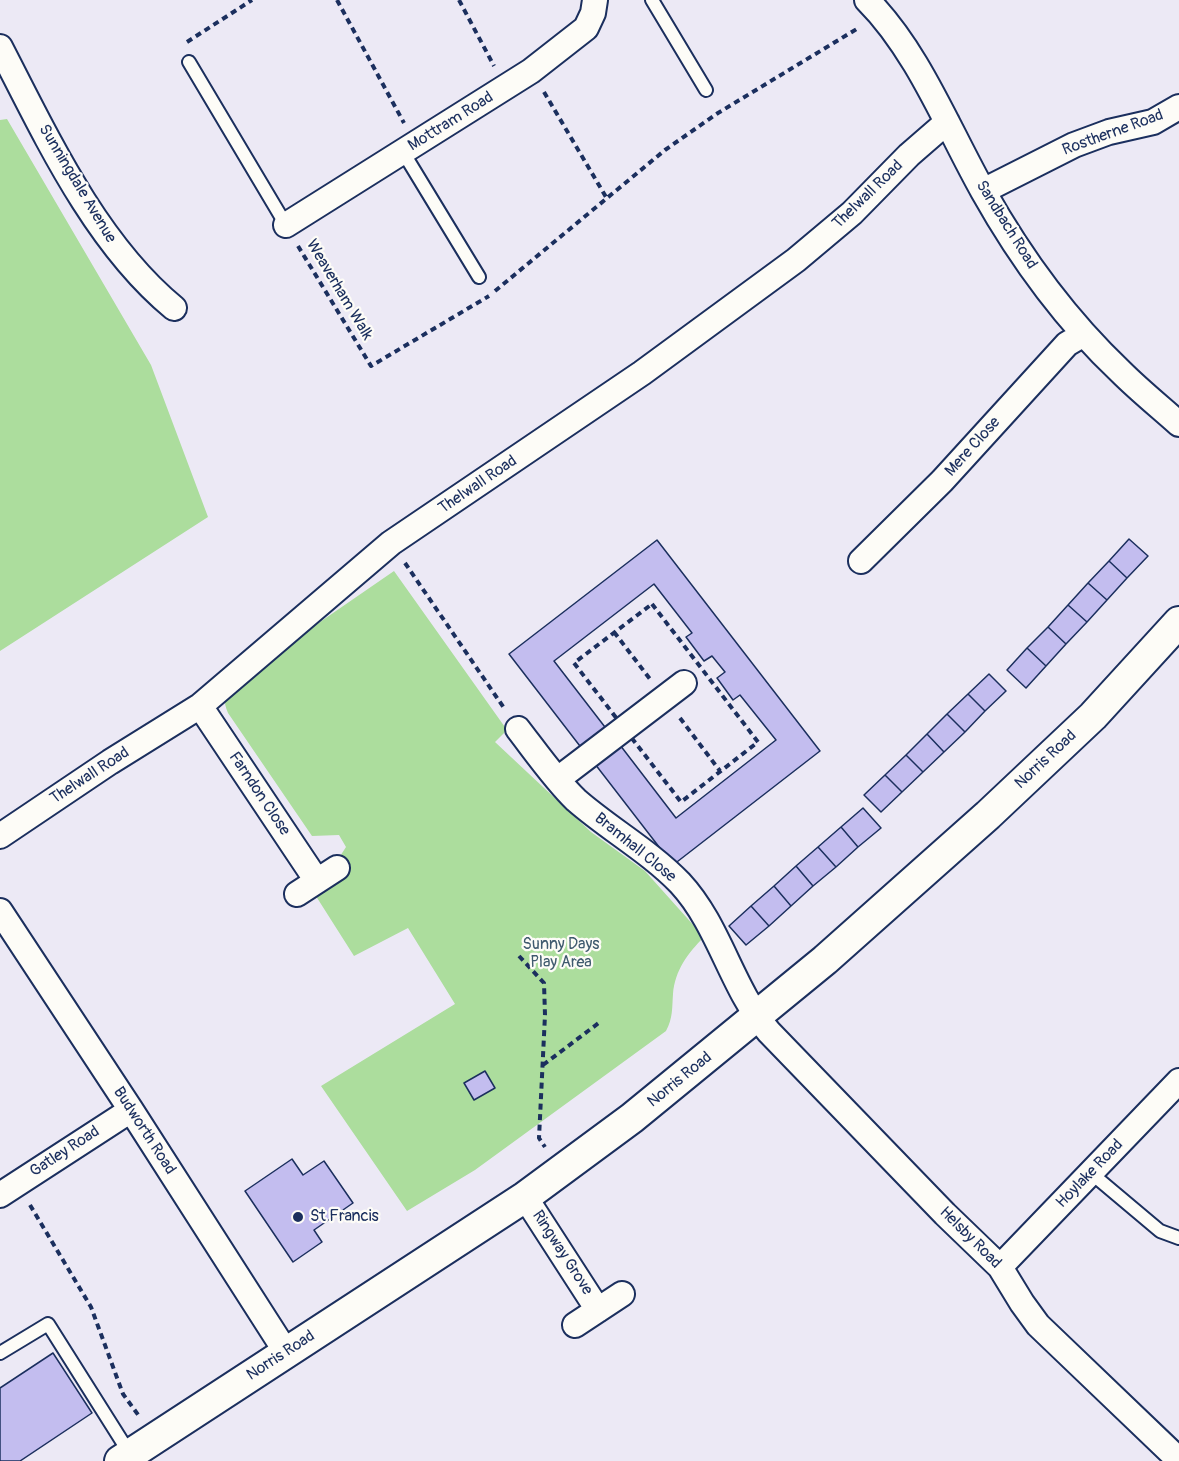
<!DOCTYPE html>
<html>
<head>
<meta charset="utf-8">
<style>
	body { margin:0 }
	canvas { display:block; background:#ece9f5 }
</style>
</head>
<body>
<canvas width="1179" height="1461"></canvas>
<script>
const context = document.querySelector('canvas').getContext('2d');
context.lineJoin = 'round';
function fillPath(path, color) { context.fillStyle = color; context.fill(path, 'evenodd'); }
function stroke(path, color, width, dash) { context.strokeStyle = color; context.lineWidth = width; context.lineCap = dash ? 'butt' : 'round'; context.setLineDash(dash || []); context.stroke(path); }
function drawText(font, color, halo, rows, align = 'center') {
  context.font = font + ' Pangolin,sans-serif'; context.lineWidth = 4.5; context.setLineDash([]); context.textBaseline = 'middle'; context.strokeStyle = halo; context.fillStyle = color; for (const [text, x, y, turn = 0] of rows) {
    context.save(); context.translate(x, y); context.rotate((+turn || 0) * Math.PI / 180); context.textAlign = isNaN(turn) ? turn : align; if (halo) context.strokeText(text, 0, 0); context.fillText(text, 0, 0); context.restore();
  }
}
fillPath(new Path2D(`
	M 7,119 L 151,365 L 208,517 L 0,651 L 0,120 Z
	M 394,571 L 507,730 L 495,742 L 591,832 L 645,871 L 704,937 C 688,953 675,970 673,994 C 672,1008 673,1018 666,1031 L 475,1170 L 407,1211 L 321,1086 L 455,1004 L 408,928 L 354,956 L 307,882 L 337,861 L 346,847 L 339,835 L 312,836 L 228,713 C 223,701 224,695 230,684 Z`), '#acdd9d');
const building = new Path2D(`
	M 1129,539 L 1148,556 L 1127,578 L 1109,561 Z
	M 657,540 L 820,751 L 673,865 L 595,764 L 620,745 L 676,818 L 776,740 L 740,695 L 733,700 L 717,678 L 725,672 L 712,656 L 704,661 L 686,637 L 692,633 L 654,584 L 554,661 L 608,731 L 583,750 L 509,654 Z
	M 1109,561 L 1127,578 L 1107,600 L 1088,583 Z
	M 1088,583 L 1107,600 L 1087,622 L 1068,605 Z
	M 1068,605 L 1087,622 L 1066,644 L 1048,627 Z
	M 1048,627 L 1066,644 L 1046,666 L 1027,648 Z
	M 1027,648 L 1046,666 L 1026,688 L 1007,670 Z
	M 989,674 L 1006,691 L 985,711 L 968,694 Z
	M 968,694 L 985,711 L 965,732 L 947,714 Z
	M 947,714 L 965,732 L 944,752 L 927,734 Z
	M 927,734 L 944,752 L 923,772 L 906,755 Z
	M 906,755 L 923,772 L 902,792 L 885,775 Z
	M 885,775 L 902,792 L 881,812 L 864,795 Z
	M 863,808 L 881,828 L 858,847 L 841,827 Z
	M 841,827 L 858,847 L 836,867 L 818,847 Z
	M 818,847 L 836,867 L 813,886 L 796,866 Z
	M 796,866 L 813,886 L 791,906 L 774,886 Z
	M 774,886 L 791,906 L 769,926 L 751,906 Z
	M 751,906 L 769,926 L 746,945 L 729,926 Z
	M 485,1071 L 495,1088 L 474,1100 L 464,1083 Z
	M 292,1159 L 303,1175 L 324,1161 L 353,1203 L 314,1230 L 322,1242 L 293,1262 L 245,1191 Z
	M 53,1353 L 92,1413 L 20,1461 L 0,1461 L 0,1388 Z`);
fillPath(building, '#c3bdef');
stroke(building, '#1b2f5e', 1.5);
const service = new Path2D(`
	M 652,0 L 706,90
	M 189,62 L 286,225
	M 403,152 L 479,277
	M 1091,1173 L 1160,1231 L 1179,1238
	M 0,1353 L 48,1324 L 130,1454`);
const minor = new Path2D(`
	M 867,0 C 918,51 948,129 983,191 C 1020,257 1066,320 1121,372 C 1139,390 1160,407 1179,424
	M 0,47 C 46,136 95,243 174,308
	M 983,191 L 1074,145 L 1109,132 L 1153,122 L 1179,107
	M 286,225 L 531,71 L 586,28 L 593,13 L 595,0
	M 861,561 L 942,481 L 1067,344 L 1084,334
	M 200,706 L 317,881
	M 518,729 C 535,751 556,781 576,800 C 609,829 649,851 680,883 C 720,926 731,988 769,1032 L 945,1214 L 1000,1267 L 1022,1303 L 1038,1325 L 1179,1460
	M 558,779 L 684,683
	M 0,836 L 110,762 L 200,706 L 391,543 L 642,373 L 796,260 L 852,213 L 909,155 L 947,122
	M 297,894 L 337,868
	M 0,911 L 131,1110 L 286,1352
	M 0,1195 L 131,1110
	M 525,1197 L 598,1310
	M 1000,1267 L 1179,1081
	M 575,1325 L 622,1294`);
const tertiary = new Path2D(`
	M 120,1461 L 525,1197 L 632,1118 L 825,960 L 988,815 L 1093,716 L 1179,622`);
stroke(service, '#1b2f5e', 16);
stroke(minor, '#1b2f5e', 28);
stroke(tertiary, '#1b2f5e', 34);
stroke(new Path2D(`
	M 337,0 L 404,123
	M 459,0 L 494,66
	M 187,42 L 252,0
	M 544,92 L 606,197
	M 298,246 L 371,366 L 489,296
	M 495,291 L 665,150 L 718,113 L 860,27
	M 405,563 L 504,708
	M 652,604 L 758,742 L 681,802 L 574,663 Z
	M 614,632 L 650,679
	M 680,718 L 720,771
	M 519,956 L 544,983 L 545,1015 L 539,1138 L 545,1147
	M 543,1065 L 600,1022
	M 30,1205 L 91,1307 L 123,1394 L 139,1416`), '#1b2f5e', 4, [6, 4.5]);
stroke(service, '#fdfcf7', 12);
stroke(minor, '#fdfcf7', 24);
stroke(tertiary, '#fdfcf7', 30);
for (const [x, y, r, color] of [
	[298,1217,6,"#1b2f5e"]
]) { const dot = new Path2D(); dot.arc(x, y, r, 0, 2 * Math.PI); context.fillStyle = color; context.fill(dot); stroke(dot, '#fdfcf7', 2); }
drawText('16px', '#1b2f5e', '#fdfcf7', [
	["Mottram Road",451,122,-32],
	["Rostherne Road",1113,133,-20],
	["Sunningdale Avenue",77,184,59],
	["Thelwall Road",868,195,-44],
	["Sandbach Road",1006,225,58],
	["Weaverham Walk",339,290,59],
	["Mere Close",973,447,-48],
	["Thelwall Road",478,485,-34],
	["Norris Road",1046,760,-43],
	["Thelwall Road",90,776,-33],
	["Farndon Close",259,794,56],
	["Bramhall Close",635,848,39],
	["Norris Road",680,1080,-39],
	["Budworth Road",144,1131,57],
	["Gatley Road",65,1152,-33],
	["Hoylake Road",1090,1174,-46],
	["Helsby Road",970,1238,45],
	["Ringway Grove",562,1253,57],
	["Norris Road",281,1356,-33]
]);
drawText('16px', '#3f5a6e', '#fdfcf7', [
	["Sunny Days",561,945],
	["Play Area",561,963]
]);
drawText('16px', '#1b2f5e', '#fdfcf7', [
	["St Francis",310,1217]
], 'left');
</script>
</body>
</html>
